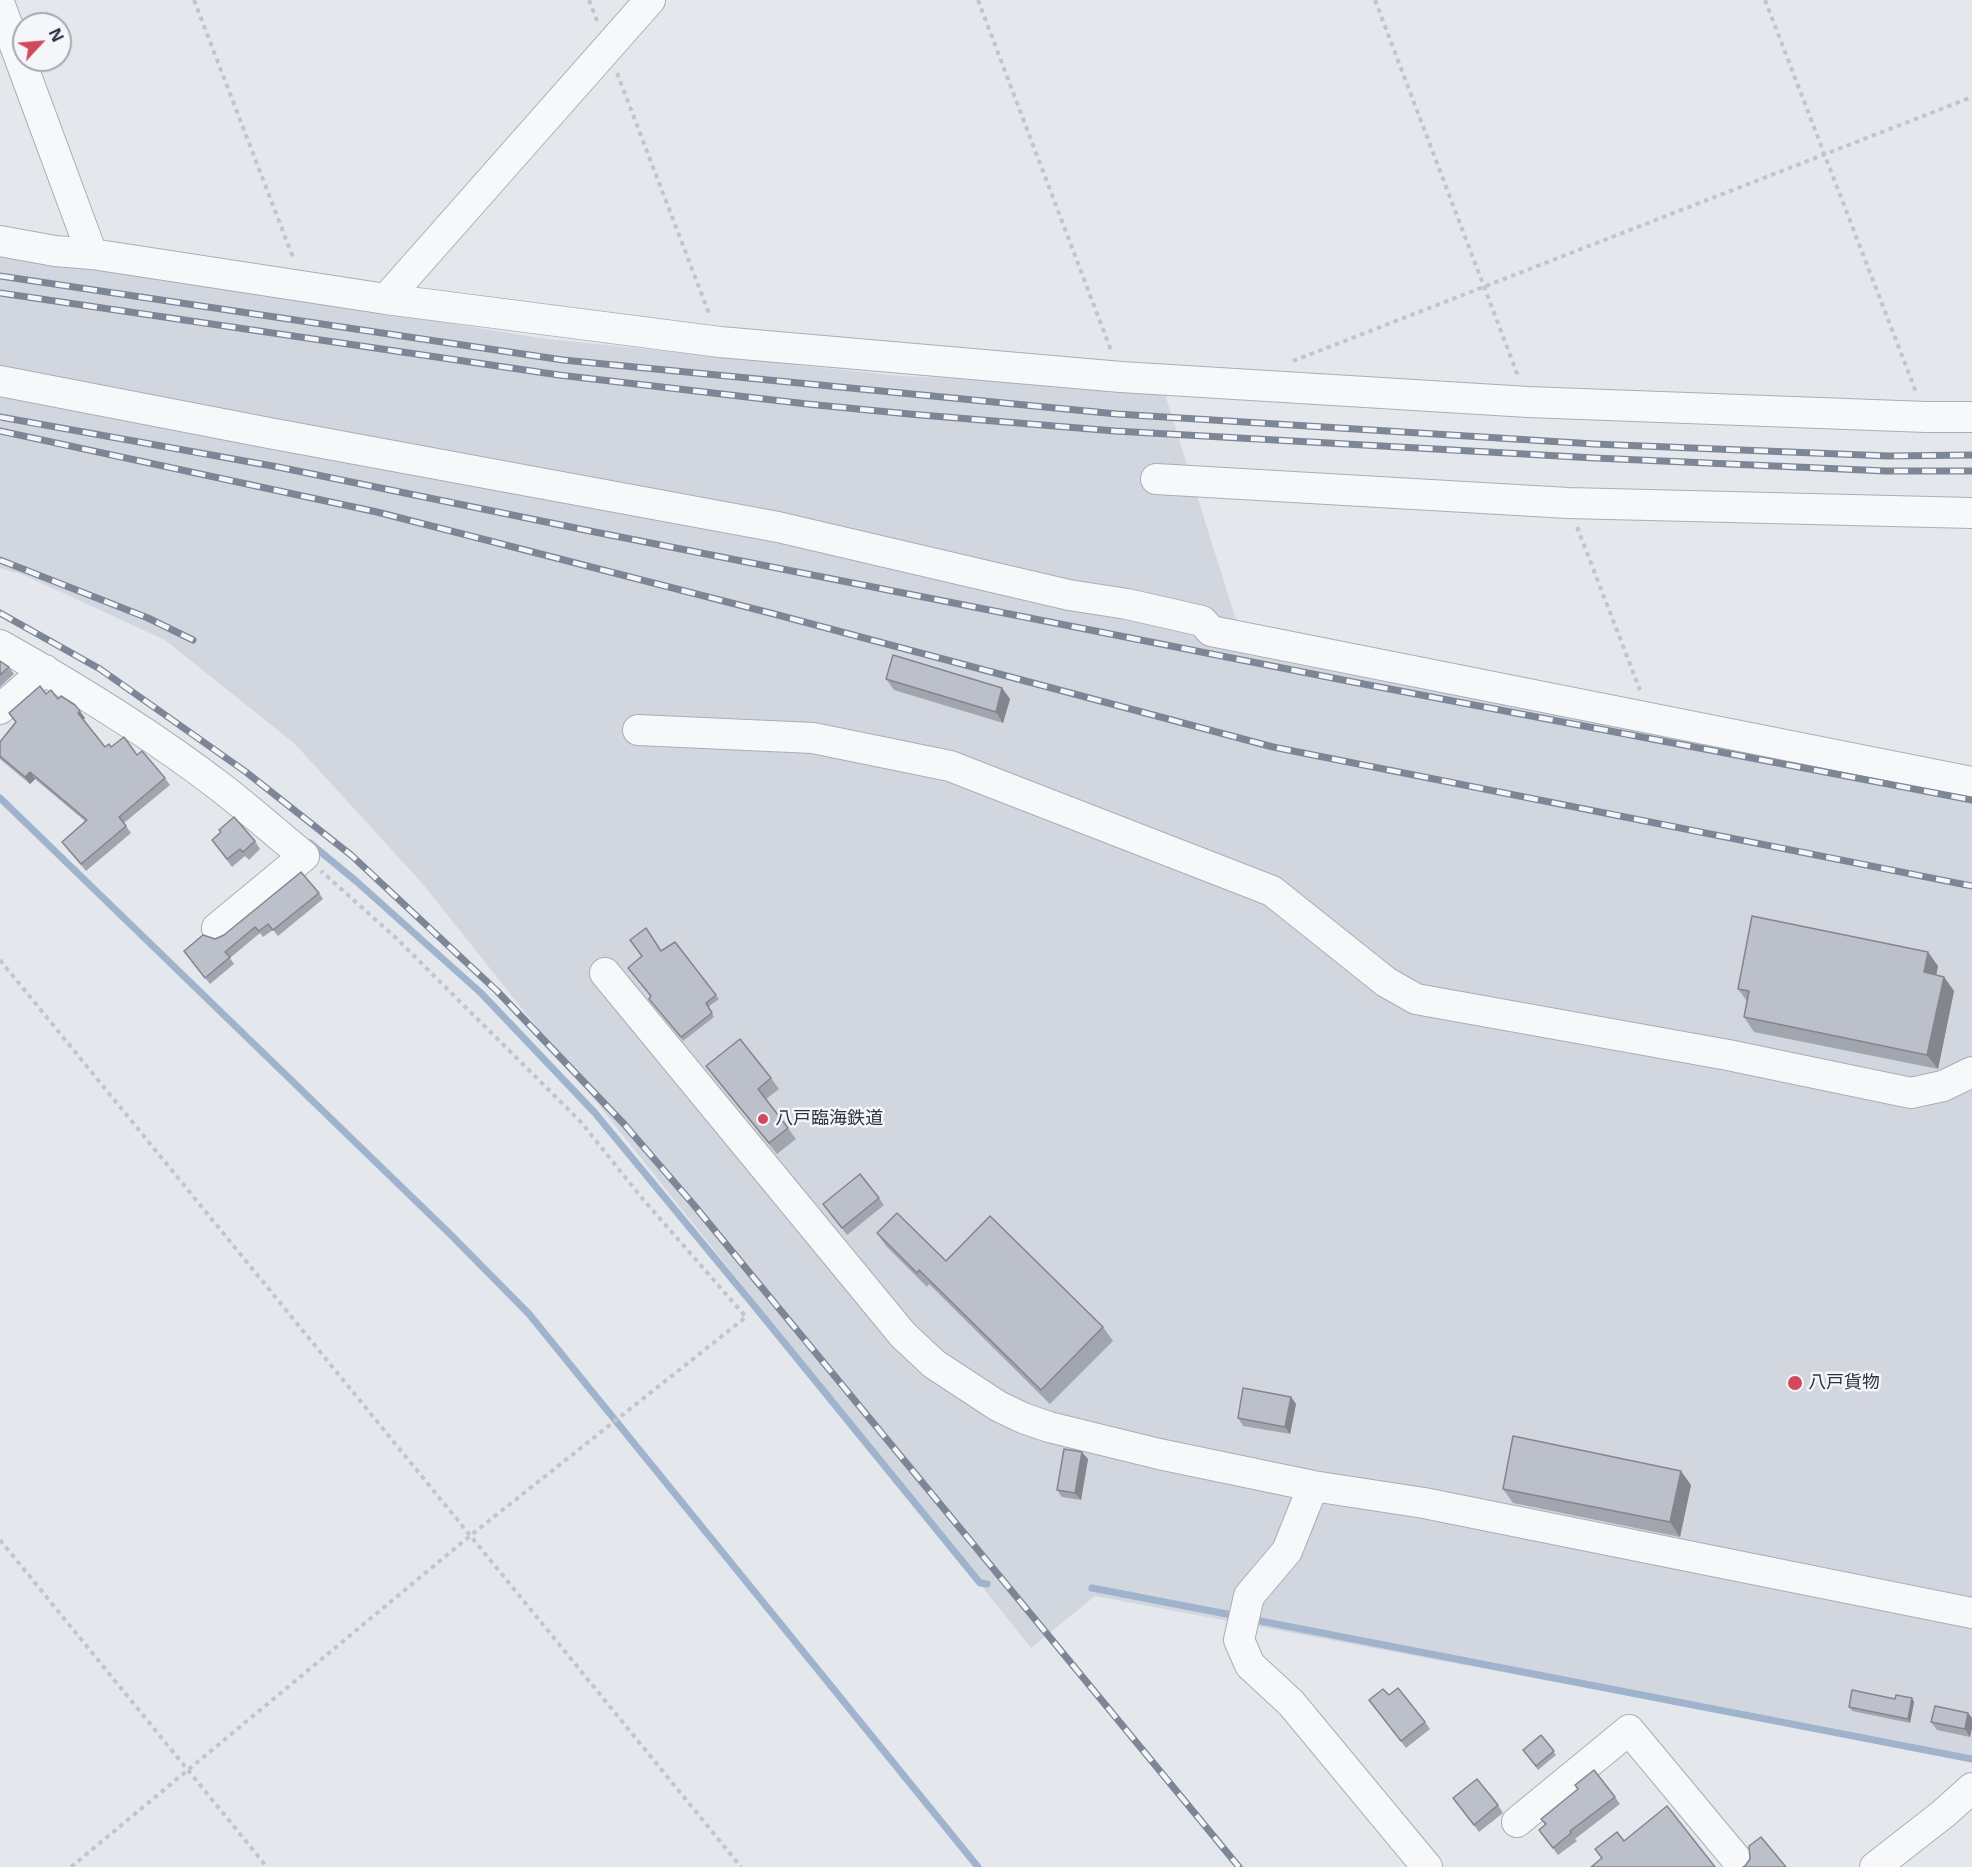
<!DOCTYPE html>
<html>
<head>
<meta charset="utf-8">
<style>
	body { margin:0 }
	#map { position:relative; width:1972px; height:1867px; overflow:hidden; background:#e4e7ec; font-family:"Open Sans",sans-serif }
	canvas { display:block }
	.north { position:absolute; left:12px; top:12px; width:60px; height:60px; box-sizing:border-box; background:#f4f6f9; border:2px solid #a4a8b1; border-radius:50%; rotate:64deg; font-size:16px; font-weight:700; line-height:24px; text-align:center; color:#2b3445 }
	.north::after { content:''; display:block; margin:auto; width:21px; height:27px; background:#d1495b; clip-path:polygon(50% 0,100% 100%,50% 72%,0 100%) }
</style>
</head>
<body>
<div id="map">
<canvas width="1972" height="1867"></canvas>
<div class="north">N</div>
</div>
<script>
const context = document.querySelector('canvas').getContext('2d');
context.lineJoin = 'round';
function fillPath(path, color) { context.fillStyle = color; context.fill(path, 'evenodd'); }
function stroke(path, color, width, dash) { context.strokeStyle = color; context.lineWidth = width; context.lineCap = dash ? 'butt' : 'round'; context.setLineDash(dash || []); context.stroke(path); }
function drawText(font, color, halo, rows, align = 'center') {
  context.font = font + ' "Open Sans","Noto Sans JP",sans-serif'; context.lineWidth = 5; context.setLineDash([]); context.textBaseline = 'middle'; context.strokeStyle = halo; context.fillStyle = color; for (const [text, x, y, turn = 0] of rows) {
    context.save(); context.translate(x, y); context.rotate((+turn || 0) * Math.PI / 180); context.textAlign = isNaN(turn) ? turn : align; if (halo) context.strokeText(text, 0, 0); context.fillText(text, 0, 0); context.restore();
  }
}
fillPath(new Path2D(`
	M 0,250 L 540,338 L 901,376 L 1163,388 L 1247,655 L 1972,795 L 1972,1760 L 1095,1596 L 1031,1648 L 422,883 L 294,743 L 165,640 L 24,575 L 0,568 Z`), '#d2d6de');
stroke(new Path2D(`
	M 0,798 L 450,1234 L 529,1314 L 978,1867
	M 310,843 L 356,881 L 481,993 L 595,1113 L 756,1308 L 980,1583 L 987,1584
	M 1092,1588 L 1237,1616
	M 1250,1619 L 1972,1759`), '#9fb4cc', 7);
const minor = new Path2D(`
	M 0,5 L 92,254 L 386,299 L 720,342 L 1121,377 L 1528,402 L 1926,417 L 1972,417
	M 0,241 L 55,251 L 92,254
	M 386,299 L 650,0
	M 0,381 L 269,433 L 778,527 L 1069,595 L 1127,604 L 1202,621 L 1211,631 L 1972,782
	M 1156,479 L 1568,503 L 1972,513
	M 0,645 C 77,688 153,735 223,789 C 251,811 277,834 304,856 L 217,928
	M 0,709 L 45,670
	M 638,730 L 813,738 L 950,766 L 1272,891 L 1386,982 L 1416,999 L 1728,1055 L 1911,1093 L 1943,1086 L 1972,1072
	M 605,973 L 903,1335 L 934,1364 L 998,1406 L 1023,1418 L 1049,1427 L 1159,1454 L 1313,1486 L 1424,1503 L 1972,1613
	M 1313,1486 L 1287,1551 L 1249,1596 L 1239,1640 L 1250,1665 L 1291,1703 L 1427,1867
	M 1517,1822 L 1629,1730 L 1743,1867
	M 1875,1867 L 1943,1814 L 1972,1788`);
stroke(minor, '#a9aeb7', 32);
stroke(new Path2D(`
	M 194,0 L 294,260
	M 589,0 L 597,21
	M 978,0 L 1112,353
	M 1375,0 L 1518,376
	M 1765,0 L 1916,392
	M 617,73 L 710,316
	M 1293,361 L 1972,97
	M 1577,527 L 1640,690
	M 0,960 L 741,1867
	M 0,1540 L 267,1867
	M 71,1867 L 471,1535 L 746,1317 L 642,1198 L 580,1121 L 395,937 L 321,871`), '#c2c5cb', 4, [4.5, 4.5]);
stroke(minor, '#f7f8fa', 30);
const rail = new Path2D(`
	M 0,276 L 563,360 L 1117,414 L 1594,444 L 1888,456 L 1972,455
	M 0,293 L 559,375 L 807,404 L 909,414 L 1115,431 L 1595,458 L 1886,471 L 1972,471
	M 0,417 L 278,467 L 595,532 L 1353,682 L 1972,800
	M 0,431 L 377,512 L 778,615 L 1273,747 L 1972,886
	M 0,560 L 148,618 L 193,640
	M 0,613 L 100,669 L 246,772 L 351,855 L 497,991 L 624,1124 L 693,1204 L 1239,1867`);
stroke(rail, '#7d8696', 7);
stroke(rail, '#f4f6f9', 4.5, [14]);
fillPath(new Path2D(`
	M 0,661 L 9,667 L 14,674 L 0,687 Z
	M 886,679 L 1002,688 L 1010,699 L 1003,723 L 894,690 Z
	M 46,694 L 58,699 L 85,718 L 83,720 L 105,747 L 111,747 L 137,755 L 165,778 L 170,785 L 124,823 L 131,833 L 86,871 L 62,842 L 85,821 L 35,779 L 30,784 L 0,759 L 0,742 L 16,723 L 9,713 Z
	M 212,840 L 255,841 L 260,849 L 249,860 L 245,856 L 232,867 Z
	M 319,893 L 323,899 L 278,936 L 273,930 L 263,937 L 260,933 L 230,958 L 234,964 L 210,984 L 184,951 L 215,939 Z
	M 675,942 L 719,999 L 708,1007 L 714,1017 L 683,1041 L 652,1002 L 651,997 L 642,956 L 661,951 Z
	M 1938,966 L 1936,975 L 1944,977 L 1954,991 L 1938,1069 L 1754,1032 L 1744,1017 L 1747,1001 L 1738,989 Z
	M 706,1066 L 771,1078 L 779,1089 L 766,1099 L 796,1139 L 777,1154 L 714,1077 Z
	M 879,1198 L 884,1205 L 847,1235 L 823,1204 Z
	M 877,1233 L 1103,1327 L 1113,1341 L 1050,1404 L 929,1284 L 927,1287 L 887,1247 Z
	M 1291,1397 L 1296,1404 L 1290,1434 L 1243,1426 L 1238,1418 Z
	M 1088,1459 L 1081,1500 L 1062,1497 L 1057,1490 Z
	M 1691,1485 L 1680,1537 L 1513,1503 L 1503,1489 Z
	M 1389,1695 L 1425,1722 L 1430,1729 L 1406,1748 L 1369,1700 Z
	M 1912,1698 L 1914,1702 L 1910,1723 L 1852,1711 L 1849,1707 L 1895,1699 Z
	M 1968,1713 L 1972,1718 L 1972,1728 L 1970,1737 L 1937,1730 L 1931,1722 Z
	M 1541,1735 L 1556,1755 L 1538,1770 L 1523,1750 Z
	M 1615,1797 L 1620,1804 L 1575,1839 L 1577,1841 L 1558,1855 L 1539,1830 L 1545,1825 L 1541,1819 Z
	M 1453,1798 L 1498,1805 L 1503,1813 L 1479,1832 Z`), '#a1a5ae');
fillPath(new Path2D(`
	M 1002,688 L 1010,699 L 1003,723 L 996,712 Z
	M 80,711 L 85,718 L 83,720 L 78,713 Z
	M 30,772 L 35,779 L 30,784 L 25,777 Z
	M 1928,952 L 1938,966 L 1934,987 L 1924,972 Z
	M 1944,977 L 1954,991 L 1938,1069 L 1927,1055 Z
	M 1291,1397 L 1296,1404 L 1290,1434 L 1285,1427 Z
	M 1082,1452 L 1088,1459 L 1081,1500 L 1075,1493 Z
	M 1681,1471 L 1691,1485 L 1680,1537 L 1670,1522 Z
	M 1912,1698 L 1914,1702 L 1910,1723 L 1908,1719 Z
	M 1968,1713 L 1972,1718 L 1972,1728 L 1970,1737 L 1965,1729 Z`), '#83868d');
const building = new Path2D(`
	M 893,655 L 1002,688 L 996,712 L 886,679 Z
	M 0,661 L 9,667 L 0,675 Z
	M 40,686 L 46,694 L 51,690 L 58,699 L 61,696 L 75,705 L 80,711 L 78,713 L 105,747 L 109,744 L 111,747 L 124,737 L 137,755 L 142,751 L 165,778 L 119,817 L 126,826 L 81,864 L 62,842 L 87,820 L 30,772 L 25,777 L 0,756 L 0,742 L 16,722 L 9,713 Z
	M 234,817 L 255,841 L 243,852 L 240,849 L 227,859 L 212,840 L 221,832 L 219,830 Z
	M 301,872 L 319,893 L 273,930 L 268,924 L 259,931 L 255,927 L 225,952 L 230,957 L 205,978 L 184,951 L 203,935 L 215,939 L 224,935 Z
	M 1752,916 L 1928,952 L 1924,972 L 1944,977 L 1927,1055 L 1744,1017 L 1749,991 L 1738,989 Z
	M 646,928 L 661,951 L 675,942 L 716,995 L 706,1003 L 712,1013 L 681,1037 L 649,999 L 651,996 L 628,968 L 642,956 L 630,940 Z
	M 740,1039 L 771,1078 L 758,1089 L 788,1128 L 769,1143 L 706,1066 Z
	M 860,1174 L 879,1198 L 842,1228 L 823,1204 Z
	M 897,1213 L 946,1261 L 990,1216 L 1103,1327 L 1041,1390 L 919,1270 L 917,1273 L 877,1233 Z
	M 1243,1388 L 1291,1397 L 1285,1427 L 1238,1418 Z
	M 1513,1436 L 1681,1471 L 1670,1522 L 1503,1489 Z
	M 1064,1449 L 1082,1452 L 1075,1493 L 1057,1490 Z
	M 1398,1688 L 1425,1722 L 1401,1741 L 1369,1700 L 1383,1689 L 1389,1695 Z
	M 1852,1690 L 1895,1699 L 1896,1695 L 1912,1698 L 1908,1719 L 1849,1707 Z
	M 1935,1706 L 1968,1713 L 1965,1729 L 1931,1722 Z
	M 1541,1735 L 1554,1751 L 1536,1766 L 1523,1750 Z
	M 1594,1770 L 1615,1797 L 1570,1831 L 1571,1833 L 1553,1848 L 1539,1830 L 1546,1824 L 1541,1819 L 1578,1789 L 1575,1785 Z
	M 1477,1779 L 1498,1805 L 1474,1825 L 1453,1798 Z
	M 1667,1806 L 1715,1867 L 1591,1867 L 1602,1858 L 1595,1849 L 1617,1832 L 1624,1841 Z
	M 1761,1837 L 1786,1867 L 1743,1867 L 1745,1866 L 1750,1859 L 1749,1846 Z`);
fillPath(building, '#bbc0ca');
stroke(building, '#83868d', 1.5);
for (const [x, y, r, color] of [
	[763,1119,6,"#d1495b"],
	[1795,1383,8,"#d1495b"]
]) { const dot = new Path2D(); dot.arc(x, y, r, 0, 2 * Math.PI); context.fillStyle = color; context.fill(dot); stroke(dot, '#f4f6f9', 2); }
drawText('18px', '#2b3445', '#f4f6f9', [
	["八戸臨海鉄道",775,1119],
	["八戸貨物",1808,1383]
], 'left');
</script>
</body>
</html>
